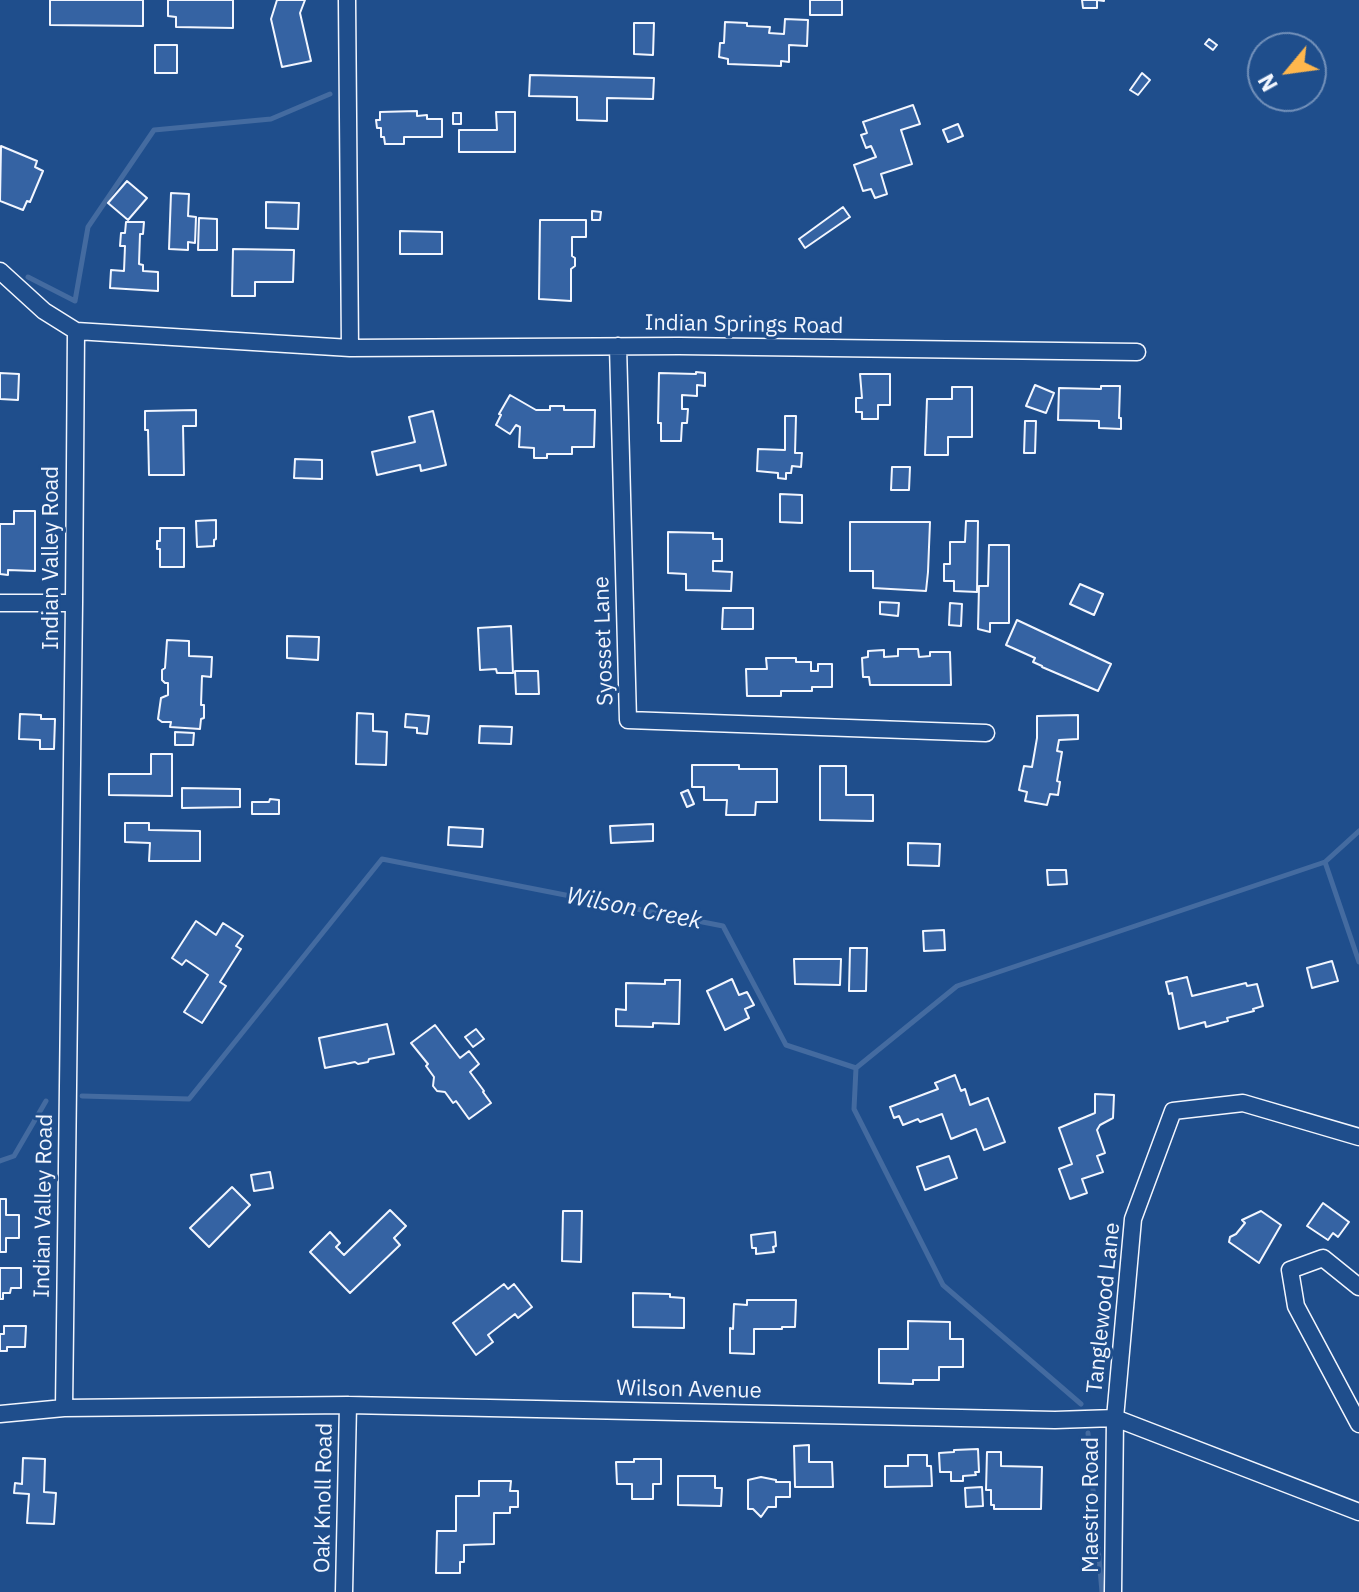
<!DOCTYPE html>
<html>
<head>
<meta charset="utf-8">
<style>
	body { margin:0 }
	#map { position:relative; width:1359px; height:1592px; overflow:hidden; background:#1f4e8c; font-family:"IBM Plex Sans",sans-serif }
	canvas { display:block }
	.north { position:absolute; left:1247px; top:32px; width:80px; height:80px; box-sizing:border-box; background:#1f4e8c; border:2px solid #7391ba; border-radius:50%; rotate:241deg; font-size:22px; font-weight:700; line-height:32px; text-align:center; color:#f2f6ff }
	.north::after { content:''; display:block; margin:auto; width:28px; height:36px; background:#ffb74d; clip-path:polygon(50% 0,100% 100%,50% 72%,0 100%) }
</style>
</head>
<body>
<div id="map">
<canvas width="1359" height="1592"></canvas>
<div class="north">N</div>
</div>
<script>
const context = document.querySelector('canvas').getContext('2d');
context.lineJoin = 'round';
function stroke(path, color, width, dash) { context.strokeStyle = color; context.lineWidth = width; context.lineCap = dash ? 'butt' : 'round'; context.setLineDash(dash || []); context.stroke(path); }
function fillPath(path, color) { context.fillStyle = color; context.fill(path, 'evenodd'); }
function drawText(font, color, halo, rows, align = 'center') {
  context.font = font + ' "IBM Plex Sans",sans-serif'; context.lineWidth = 6; context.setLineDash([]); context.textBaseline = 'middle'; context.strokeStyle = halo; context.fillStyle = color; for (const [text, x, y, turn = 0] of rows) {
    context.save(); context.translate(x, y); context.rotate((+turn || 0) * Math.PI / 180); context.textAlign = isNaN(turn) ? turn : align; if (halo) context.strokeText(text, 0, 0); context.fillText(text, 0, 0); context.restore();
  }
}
stroke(new Path2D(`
	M 28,277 L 75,301 L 88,227 L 154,130 L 271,119 L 330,94
	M 1325,862 L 1359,962
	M 856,1068 L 854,1109 L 943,1285 L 1081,1404
	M 82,1096 L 189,1099 L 382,859 L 723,926 L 786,1045 L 856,1068 L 957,986 L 1325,862 L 1359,831
	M 0,1161 L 14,1156 L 46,1101
	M 1088,1433 L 1102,1592`), '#446ba0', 5);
const building = new Path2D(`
	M 50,0 L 143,0 L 143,26 L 50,25 Z
	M 168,0 L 233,0 L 233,28 L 176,27 L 176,17 L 168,16 Z
	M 277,0 L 305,0 L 300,13 L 311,61 L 282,67 L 271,19 Z
	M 810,0 L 842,0 L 842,15 L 810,15 Z
	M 1082,0 L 1104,0 L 1104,1 L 1097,0 L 1097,8 L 1083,8 Z
	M 785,19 L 808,20 L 807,46 L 789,45 L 789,62 L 781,61 L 781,66 L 728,64 L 728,59 L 719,57 L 720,43 L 724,43 L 725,22 L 747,23 L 747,26 L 770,27 L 769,33 L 784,34 Z
	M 634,23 L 654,23 L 653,55 L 634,54 Z
	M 1209,39 L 1217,45 L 1213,50 L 1205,44 Z
	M 155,45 L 177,45 L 177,73 L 155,73 Z
	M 1142,73 L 1150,80 L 1138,95 L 1130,90 Z
	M 530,75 L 654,78 L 653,99 L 607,98 L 607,121 L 577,120 L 577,97 L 529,96 Z
	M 913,105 L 920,124 L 901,130 L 912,164 L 881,174 L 887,194 L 875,198 L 871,189 L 863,191 L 854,165 L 876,157 L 871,146 L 866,148 L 861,135 L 867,133 L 863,122 Z
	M 417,111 L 417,116 L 427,115 L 427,119 L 442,119 L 442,137 L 404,137 L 404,144 L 385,144 L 384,137 L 381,137 L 381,128 L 377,128 L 376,120 L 380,120 L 380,112 Z
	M 496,112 L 515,112 L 515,152 L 459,152 L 459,130 L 497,130 Z
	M 453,113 L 461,113 L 461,124 L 453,124 Z
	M 958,124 L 963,136 L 948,142 L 943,130 Z
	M 1,146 L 37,161 L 35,167 L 43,171 L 30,202 L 27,201 L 23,210 L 0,201 Z
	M 127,181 L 147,198 L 128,220 L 108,203 Z
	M 171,193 L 189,194 L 188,216 L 196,217 L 195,243 L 188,242 L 188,250 L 169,249 Z
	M 266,202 L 299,203 L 298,229 L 266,228 Z
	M 843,207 L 850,217 L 805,248 L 799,239 Z
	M 592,211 L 601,212 L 600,220 L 592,220 Z
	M 199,218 L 217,219 L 217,250 L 198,250 Z
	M 540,220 L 586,220 L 586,237 L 572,237 L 572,256 L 575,258 L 575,266 L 571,269 L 571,301 L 539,299 Z
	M 126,222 L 144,222 L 143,234 L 140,234 L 139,264 L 143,265 L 143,271 L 158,272 L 158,291 L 110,288 L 111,270 L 124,271 L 125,246 L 120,246 L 121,233 L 125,233 Z
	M 400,231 L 442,232 L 442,254 L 400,254 Z
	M 233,249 L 294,250 L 293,282 L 255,282 L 255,296 L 232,296 Z
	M 696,372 L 705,373 L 705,386 L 697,385 L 697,396 L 682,395 L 682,409 L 688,409 L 687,423 L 682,423 L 681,441 L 661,441 L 661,423 L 658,423 L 659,373 L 696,374 Z
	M 0,373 L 19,374 L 18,400 L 0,399 Z
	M 860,374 L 890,374 L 890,405 L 878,405 L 878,419 L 862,419 L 862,412 L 856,412 L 856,398 L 862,398 Z
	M 1035,385 L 1054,393 L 1046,413 L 1026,406 Z
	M 1101,386 L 1120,386 L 1119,418 L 1121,418 L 1121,429 L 1099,428 L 1099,421 L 1058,420 L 1059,388 L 1101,389 Z
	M 952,387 L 972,387 L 972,437 L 948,437 L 948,455 L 925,455 L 927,399 L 952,399 Z
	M 510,395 L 536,410 L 550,410 L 550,406 L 564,406 L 564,410 L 595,410 L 594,447 L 572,447 L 572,454 L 547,454 L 547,458 L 534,458 L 534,448 L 519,447 L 520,427 L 516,425 L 510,434 L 496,425 L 501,415 L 499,414 Z
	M 196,410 L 196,426 L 183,426 L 184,475 L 149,475 L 148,430 L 145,430 L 145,411 Z
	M 433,411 L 446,465 L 421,471 L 420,465 L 377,475 L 372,452 L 415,442 L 409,417 Z
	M 785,416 L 796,416 L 795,453 L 802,453 L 801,467 L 792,466 L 791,473 L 786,473 L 786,479 L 778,478 L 778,473 L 757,471 L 758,449 L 785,450 Z
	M 1025,421 L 1036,421 L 1035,453 L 1024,453 Z
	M 295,459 L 322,460 L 322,479 L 294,478 Z
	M 892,467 L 910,467 L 909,490 L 891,490 Z
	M 780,494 L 802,495 L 802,523 L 780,522 Z
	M 14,511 L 35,511 L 35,571 L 8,570 L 8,575 L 0,574 L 0,524 L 14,524 Z
	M 216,520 L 216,539 L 214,540 L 214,546 L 197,547 L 196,521 Z
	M 966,521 L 978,521 L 977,592 L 954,591 L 954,581 L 944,581 L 944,564 L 950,564 L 950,542 L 965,542 Z
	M 850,522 L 930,522 L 928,572 L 926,591 L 873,588 L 873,571 L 850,571 Z
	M 160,528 L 184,528 L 184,567 L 160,567 L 160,549 L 157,549 L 157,541 L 160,541 Z
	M 668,532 L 713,533 L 713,539 L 722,539 L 722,561 L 713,561 L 713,571 L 732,572 L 731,591 L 686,590 L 686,574 L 668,573 Z
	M 989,545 L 1009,545 L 1009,623 L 990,623 L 990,632 L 978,629 L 979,586 L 988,586 Z
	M 1080,584 L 1103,594 L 1094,615 L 1070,604 Z
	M 880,602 L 899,603 L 898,616 L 880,614 Z
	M 950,603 L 962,604 L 961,626 L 949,625 Z
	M 723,608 L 753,608 L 753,629 L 722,629 Z
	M 1017,620 L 1111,664 L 1098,691 L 1042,667 L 1042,666 L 1033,662 L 1035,658 L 1006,645 Z
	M 511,626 L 513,673 L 497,673 L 496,669 L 480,670 L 478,628 Z
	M 287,636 L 319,637 L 318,660 L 287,658 Z
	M 167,640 L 189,641 L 189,656 L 212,657 L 211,677 L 202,676 L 201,705 L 204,705 L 204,718 L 201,719 L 200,729 L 170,727 L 171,722 L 162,722 L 158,719 L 161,698 L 168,695 L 168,683 L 165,683 L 162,680 L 162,670 L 165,668 Z
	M 898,649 L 918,649 L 919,657 L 930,656 L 930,652 L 950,652 L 951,685 L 870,685 L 869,677 L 863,677 L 862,658 L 868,657 L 868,651 L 884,650 L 884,657 L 898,656 Z
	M 766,658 L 796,658 L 796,662 L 811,662 L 811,671 L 818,671 L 818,664 L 832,664 L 832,687 L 812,687 L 812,691 L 781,691 L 781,696 L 747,696 L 746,669 L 767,669 Z
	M 515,671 L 538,671 L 539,694 L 516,694 Z
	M 357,713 L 373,714 L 373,731 L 387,732 L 386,765 L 356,764 Z
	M 20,714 L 41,715 L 41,719 L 55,719 L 54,749 L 40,749 L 40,740 L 19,739 Z
	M 406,714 L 429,716 L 427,734 L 417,733 L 417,728 L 405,727 Z
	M 1078,715 L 1078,739 L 1059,740 L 1057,751 L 1062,752 L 1057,781 L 1060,782 L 1058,795 L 1050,794 L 1047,805 L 1025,801 L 1027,792 L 1019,790 L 1024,766 L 1032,767 L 1037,738 L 1037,716 Z
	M 480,726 L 512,727 L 511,744 L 479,743 Z
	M 175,732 L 194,733 L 193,745 L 175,745 Z
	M 151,754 L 172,754 L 172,796 L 109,795 L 109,774 L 151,774 Z
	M 692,765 L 739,765 L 739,769 L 777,769 L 777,802 L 756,802 L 755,815 L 726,815 L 727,800 L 704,800 L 704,787 L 692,787 Z
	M 820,766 L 846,766 L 846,795 L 873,795 L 873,821 L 820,820 Z
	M 182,788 L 240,789 L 240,807 L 182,808 Z
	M 688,790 L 694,804 L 687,807 L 681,793 Z
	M 270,799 L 279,800 L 279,814 L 252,814 L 252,802 L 269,802 Z
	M 125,823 L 149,823 L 149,830 L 200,831 L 200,861 L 149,861 L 150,843 L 125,842 Z
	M 653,824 L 653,841 L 611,843 L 610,826 Z
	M 449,827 L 483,829 L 482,847 L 448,845 Z
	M 908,843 L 940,844 L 939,866 L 908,865 Z
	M 1047,870 L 1066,870 L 1067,884 L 1048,885 Z
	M 196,921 L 216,935 L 223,923 L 243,936 L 236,946 L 241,949 L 220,982 L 226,986 L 202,1023 L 184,1012 L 208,975 L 186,960 L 182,965 L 172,958 Z
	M 944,930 L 945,950 L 924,951 L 923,931 Z
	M 850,948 L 867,948 L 866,991 L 849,991 Z
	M 794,959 L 841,959 L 840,985 L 795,984 Z
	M 1332,961 L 1338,981 L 1312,988 L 1307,968 Z
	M 1187,977 L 1192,996 L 1246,983 L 1247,986 L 1257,984 L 1263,1006 L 1253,1009 L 1254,1011 L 1227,1018 L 1228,1021 L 1206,1027 L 1205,1022 L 1179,1029 L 1172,993 L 1169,994 L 1166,982 Z
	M 732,979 L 739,995 L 747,992 L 754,1005 L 745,1009 L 749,1018 L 725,1030 L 707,991 Z
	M 665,980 L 680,980 L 679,1024 L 653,1023 L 653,1027 L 616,1026 L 616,1009 L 626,1010 L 626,983 L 665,984 Z
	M 387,1024 L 394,1054 L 369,1059 L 368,1062 L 358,1064 L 355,1062 L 325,1068 L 319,1038 Z
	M 435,1025 L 460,1058 L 469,1051 L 479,1064 L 470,1072 L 484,1091 L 483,1092 L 491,1103 L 469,1119 L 456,1101 L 453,1103 L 445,1092 L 437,1091 L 433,1086 L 434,1077 L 426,1066 L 428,1064 L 411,1043 Z
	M 476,1029 L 484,1039 L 473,1047 L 465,1037 Z
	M 955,1075 L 961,1091 L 965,1089 L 970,1105 L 988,1098 L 1005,1142 L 984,1150 L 976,1129 L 951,1139 L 942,1114 L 920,1122 L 918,1119 L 903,1125 L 899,1116 L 894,1118 L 890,1107 L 938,1089 L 935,1083 Z
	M 1095,1094 L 1114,1095 L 1113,1118 L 1100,1125 L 1097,1130 L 1105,1153 L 1097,1156 L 1103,1172 L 1082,1179 L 1087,1193 L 1070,1199 L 1059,1169 L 1072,1164 L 1059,1128 L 1095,1113 Z
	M 949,1156 L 957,1178 L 925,1190 L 917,1167 Z
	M 270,1172 L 273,1188 L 254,1191 L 251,1175 Z
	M 232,1187 L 250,1205 L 209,1247 L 190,1228 Z
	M 0,1199 L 6,1199 L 6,1215 L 19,1215 L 19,1238 L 6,1238 L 6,1252 L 0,1252 Z
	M 1323,1203 L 1349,1222 L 1338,1237 L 1333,1233 L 1328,1240 L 1307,1226 Z
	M 390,1210 L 406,1226 L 394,1238 L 400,1245 L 350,1293 L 310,1252 L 330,1232 L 340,1243 L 336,1247 L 344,1255 Z
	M 563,1211 L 582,1211 L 581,1262 L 562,1261 Z
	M 1261,1211 L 1281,1225 L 1259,1263 L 1229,1242 L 1230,1237 L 1236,1234 L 1245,1223 L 1242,1220 Z
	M 775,1232 L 776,1246 L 773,1247 L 774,1252 L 756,1254 L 756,1248 L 752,1248 L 751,1235 Z
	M 0,1268 L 21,1268 L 21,1288 L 11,1288 L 10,1293 L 3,1293 L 3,1299 L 0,1299 Z
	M 504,1284 L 508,1289 L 514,1284 L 532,1307 L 518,1318 L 515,1314 L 488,1335 L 493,1342 L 476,1355 L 453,1323 Z
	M 633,1293 L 670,1294 L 670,1297 L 684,1298 L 684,1328 L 633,1327 Z
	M 747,1300 L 796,1300 L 795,1327 L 782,1327 L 782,1329 L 754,1329 L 754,1354 L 730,1353 L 730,1328 L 733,1329 L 734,1304 L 747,1305 Z
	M 908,1321 L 950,1322 L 950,1339 L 963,1339 L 963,1367 L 939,1367 L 939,1380 L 913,1380 L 913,1384 L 879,1383 L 879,1349 L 908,1349 Z
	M 4,1326 L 26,1326 L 25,1347 L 7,1347 L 7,1351 L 0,1351 L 0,1334 L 4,1334 Z
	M 809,1445 L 809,1462 L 832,1462 L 833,1487 L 795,1487 L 794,1446 Z
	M 978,1449 L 979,1472 L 975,1472 L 976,1475 L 963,1476 L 963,1481 L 951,1481 L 951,1472 L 940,1472 L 939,1453 L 954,1452 L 954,1450 Z
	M 987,1452 L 1001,1452 L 1001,1466 L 1042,1467 L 1041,1509 L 994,1509 L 994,1505 L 991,1505 L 991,1490 L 986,1490 Z
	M 908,1455 L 927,1455 L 927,1466 L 931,1466 L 932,1486 L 885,1487 L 885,1466 L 908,1466 Z
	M 23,1458 L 45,1459 L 44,1492 L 56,1493 L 54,1524 L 27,1523 L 29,1494 L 14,1493 L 15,1483 L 22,1484 Z
	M 634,1459 L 661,1459 L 661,1484 L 653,1484 L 653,1499 L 632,1499 L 632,1484 L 617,1484 L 616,1462 L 634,1462 Z
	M 678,1476 L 715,1476 L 715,1488 L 722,1488 L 721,1506 L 678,1505 Z
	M 761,1477 L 776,1480 L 776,1482 L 790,1482 L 790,1497 L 776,1497 L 776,1507 L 768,1507 L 761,1517 L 753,1509 L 748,1509 L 748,1480 Z
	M 479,1481 L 511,1481 L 510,1491 L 518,1491 L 518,1507 L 510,1507 L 510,1513 L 494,1513 L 494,1544 L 464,1545 L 464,1562 L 460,1562 L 460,1573 L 436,1573 L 437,1531 L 456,1531 L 456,1496 L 479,1496 Z
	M 982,1487 L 983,1506 L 966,1507 L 965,1488 Z`);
fillPath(building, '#3563a3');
stroke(building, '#f2f6ff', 2);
const street = new Path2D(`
	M 347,0 L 350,348
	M 0,271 L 44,311 L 76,331
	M 618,346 L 628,720 L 986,733
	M 0,603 L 74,603
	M 1359,1287 L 1323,1258 L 1290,1270 L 1296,1306 L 1359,1424
	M 64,1408 L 74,603 L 76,331 L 350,348 L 679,346 L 1137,352
	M 0,1414 L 64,1408 L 348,1405 L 1055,1420 L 1115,1418 L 1359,1512
	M 344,1592 L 348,1405
	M 1113,1592 L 1115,1418 L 1133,1219 L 1173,1111 L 1243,1103 L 1359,1137`);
stroke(street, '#f2f6ff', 19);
stroke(street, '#1f4e8c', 16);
drawText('22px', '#f2f6ff', '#1f4e8c', [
	["Indian Springs Road",744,325,1],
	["Indian Valley Road",52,558,-90],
	["Syosset Lane",604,641,-92],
	["Indian Valley Road",44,1206,-89],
	["Tanglewood Lane",1104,1308,-84],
	["Wilson Avenue",689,1390,1],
	["Oak Knoll Road",324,1498,-89],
	["Maestro Road",1092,1505,-90]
]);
drawText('italic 24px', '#f2f6ff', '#1f4e8c', [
	["Wilson Creek",634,909,11]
]);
</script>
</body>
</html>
